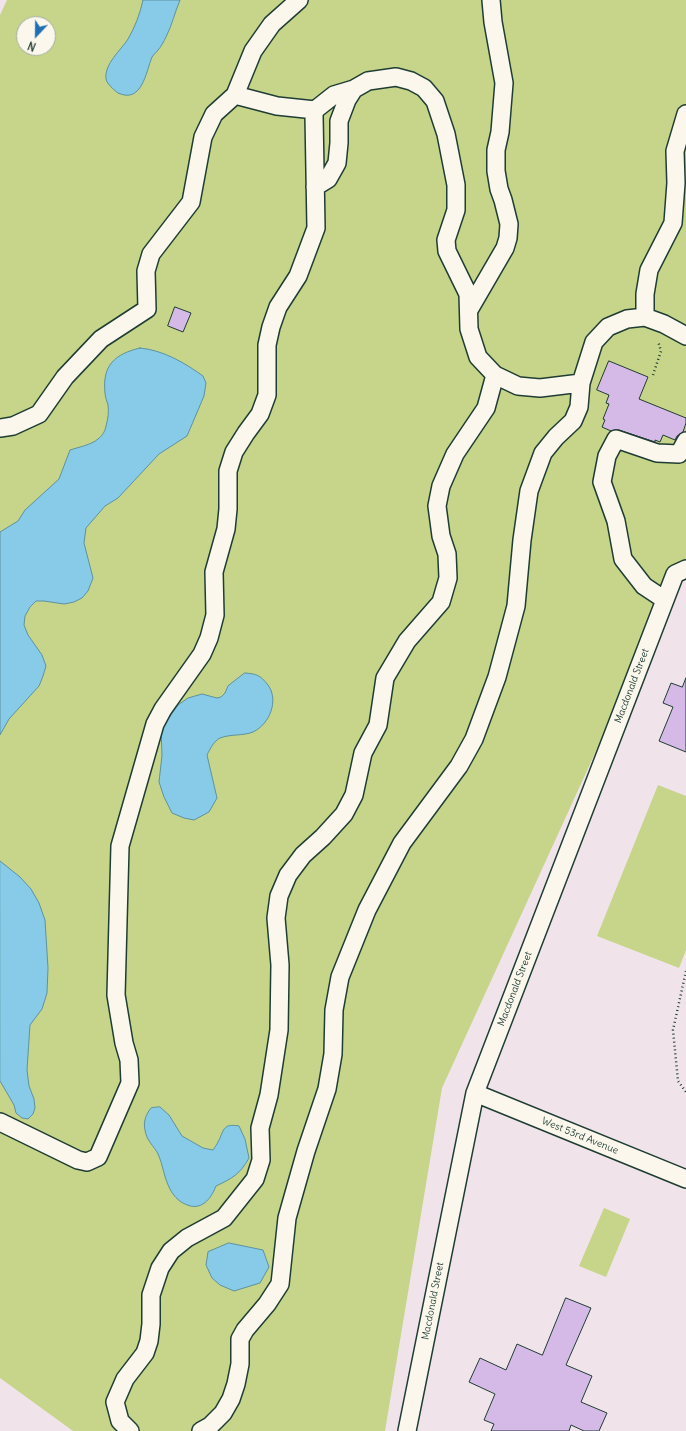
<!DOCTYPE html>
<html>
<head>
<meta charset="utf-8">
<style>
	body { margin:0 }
	#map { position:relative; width:686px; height:1431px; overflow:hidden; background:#f0e4ea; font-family:Delius,sans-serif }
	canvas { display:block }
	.north { position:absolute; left:16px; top:16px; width:40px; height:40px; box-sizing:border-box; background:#fbf7ec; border:1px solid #a3ada2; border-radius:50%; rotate:202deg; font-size:11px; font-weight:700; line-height:16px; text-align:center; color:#1f3d34 }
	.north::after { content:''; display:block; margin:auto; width:14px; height:18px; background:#1f6fb2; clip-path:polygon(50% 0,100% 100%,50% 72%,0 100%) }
</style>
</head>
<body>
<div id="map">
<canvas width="686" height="1431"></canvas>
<div class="north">N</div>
</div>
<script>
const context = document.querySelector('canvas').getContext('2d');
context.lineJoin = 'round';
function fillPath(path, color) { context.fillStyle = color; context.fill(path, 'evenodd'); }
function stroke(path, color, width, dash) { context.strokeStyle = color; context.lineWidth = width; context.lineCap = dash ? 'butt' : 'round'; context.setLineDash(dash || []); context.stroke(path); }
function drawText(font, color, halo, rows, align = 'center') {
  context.font = font + ' Delius,sans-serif'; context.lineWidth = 4; context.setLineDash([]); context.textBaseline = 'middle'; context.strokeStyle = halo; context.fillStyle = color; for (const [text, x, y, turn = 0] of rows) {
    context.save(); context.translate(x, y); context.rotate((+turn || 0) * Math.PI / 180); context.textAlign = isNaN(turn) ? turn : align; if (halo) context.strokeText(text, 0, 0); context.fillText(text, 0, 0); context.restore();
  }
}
fillPath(new Path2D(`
	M 7,0 L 686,0 L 686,569 L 665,600 L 442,1088 L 385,1431 L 73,1431 L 0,1378 L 0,15 ZM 24,24 L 48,24 L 48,48 L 24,48 Z
	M 658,785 L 686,796 L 686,950 L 679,968 L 597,936 Z
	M 604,1208 L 630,1219 L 606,1277 L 579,1266 Z`), '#c6d589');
const water = new Path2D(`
	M 143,0 L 180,0 C 175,12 172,25 166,37 C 164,41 161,47 158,50 C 156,53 154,54 152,57 C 146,72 142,104 118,93 C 114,90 107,84 106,79 C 104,64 121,50 128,39 C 135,27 140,14 143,0 Z
	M 140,348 C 163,350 185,363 203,376 L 206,383 L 204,396 L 187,436 L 159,454 L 118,498 L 105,506 L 86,528 L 84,543 L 93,578 L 88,591 L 82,598 L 74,602 L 64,604 L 44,601 L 36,601 L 30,607 L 25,616 L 24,625 L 28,635 L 42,655 L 46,666 L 43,676 L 39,686 L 9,719 L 0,735 L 0,532 L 18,521 L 25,510 L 59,479 L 70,450 C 79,447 91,445 98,439 C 103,435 105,431 106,426 C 108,419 109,412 108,405 C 107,401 105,397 105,393 C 102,365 115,354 140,348 Z
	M 245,673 C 257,674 260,675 268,685 C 279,700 270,724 253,732 C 243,736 230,734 220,738 C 214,741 210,749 207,755 L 217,798 L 209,812 L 194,820 L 184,818 L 172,813 L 164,797 L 159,782 L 162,755 L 161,729 L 178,705 L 188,698 L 202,694 L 217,698 L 221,697 L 225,693 L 228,686 Z
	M 0,861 L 20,877 L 31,889 L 39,903 L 45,920 L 48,968 L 47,993 L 42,1009 L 30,1025 L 27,1070 L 29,1086 L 34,1099 L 35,1108 L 33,1114 L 28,1119 L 22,1118 L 16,1113 L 14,1105 L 0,1081 Z
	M 160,1107 L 169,1115 L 182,1136 L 203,1148 L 213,1150 C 215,1147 217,1144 218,1142 C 224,1131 222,1123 239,1126 L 245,1139 L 249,1158 C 240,1174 233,1178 216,1186 C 211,1199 201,1212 185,1204 C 178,1201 173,1195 170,1189 C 164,1178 163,1165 158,1154 C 154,1146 146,1140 145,1130 C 143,1122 146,1114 151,1108 Z
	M 229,1243 L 263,1250 L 269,1267 L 260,1283 L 234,1291 L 220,1285 L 212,1278 L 206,1265 L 208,1252 Z`);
fillPath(water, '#87cbe8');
stroke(water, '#5d92a0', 1);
const building = new Path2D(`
	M 175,307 L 191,313 L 183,332 L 168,326 Z
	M 609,361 L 648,377 L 639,399 L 686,418 L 686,423 L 683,432 L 677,436 L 675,440 L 663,435 L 660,442 L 655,440 L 655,442 L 619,430 L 611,431 L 602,427 L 605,420 L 603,419 L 609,404 L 606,403 L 609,395 L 597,390 Z
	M 686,678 L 686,752 L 659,741 L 673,707 L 663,703 L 671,683 L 682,687 Z
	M 566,1298 L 591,1308 L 566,1365 L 592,1376 L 581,1402 L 607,1413 L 599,1431 L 584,1431 L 571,1425 L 569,1431 L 491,1431 L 494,1424 L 484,1420 L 495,1394 L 469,1382 L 480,1358 L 506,1370 L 517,1344 L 542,1355 Z`);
fillPath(building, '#d5b9e6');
stroke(building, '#1f3d34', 1);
const minor = new Path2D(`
	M 235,95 L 277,106 L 315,110
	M 315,187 L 328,179 L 337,163 L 339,143 L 339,121 L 347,100 L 354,89
	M 469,310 L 505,248 L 508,238 L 509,224 L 503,200 L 499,189 L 496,171 L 496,150 L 500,132 L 504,83 L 493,22 L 491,0
	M 645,317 L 645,294 L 649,270 L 673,223 L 676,183 L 675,151 L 686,114
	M 0,428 L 13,426 L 39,414 L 65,377 L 101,339 L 147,309 L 146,271 L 151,254 L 191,202 L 203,137 L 214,114 L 235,95 L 253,51 L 272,24 L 299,0
	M 665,600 L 644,586 L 623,559 L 616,521 L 602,482 L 607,456 L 616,439 L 657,453 L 679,454 L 686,441
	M 475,1093 L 686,1179
	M 0,1122 L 78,1160 L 87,1162 L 98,1157 L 130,1083 L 129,1060 L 124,1043 L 116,995 L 120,846 L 155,724 L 163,709 L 202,654 L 209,638 L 215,615 L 214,572 L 226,529 L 228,509 L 228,471 L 234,452 L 246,433 L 260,414 L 267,395 L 267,345 L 271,327 L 278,307 L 298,276 L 316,228 L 314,115 L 315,110 L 334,95 L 354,89 L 368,81 L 396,77 L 411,81 L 424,88 L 435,101 L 446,134 L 456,185 L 456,210 L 446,240 L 447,251 L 468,294 L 469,329 L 478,357 L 495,375 L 518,386 L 540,388 L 581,383
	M 130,1431 L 120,1421 L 115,1402 L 125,1379 L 145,1353 L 149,1341 L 151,1324 L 151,1295 L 160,1268 L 171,1251 L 187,1238 L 224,1218 L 255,1179 L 261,1160 L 260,1128 L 269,1095 L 279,1030 L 280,965 L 276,918 L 279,896 L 288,875 L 303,855 L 323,837 L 344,814 L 354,795 L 363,753 L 378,725 L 385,678 L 407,641 L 441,602 L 448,578 L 447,554 L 441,536 L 437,506 L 441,486 L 455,454 L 486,408 L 495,375
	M 201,1431 L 210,1426 L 223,1413 L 231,1399 L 236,1384 L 240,1364 L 240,1339 L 245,1330 L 267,1304 L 280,1284 L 287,1218 L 306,1151 L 327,1089 L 333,1054 L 334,1010 L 340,977 L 367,910 L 402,843 L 459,766 L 474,739 L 497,677 L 516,606 L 522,540 L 529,491 L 543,453 L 556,437 L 573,421 L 579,407 L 581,383 L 594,342 L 608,327 L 627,319 L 645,317 L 664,324 L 686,336
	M 407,1431 L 475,1093 L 675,574 L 686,569`);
stroke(minor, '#1f3d34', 20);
stroke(new Path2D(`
	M 653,375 L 661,351 L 658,341
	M 686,971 L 673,1030 L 678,1081 L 686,1092`), '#1f3d34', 2.5, [1, 3]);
stroke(minor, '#fbf7ec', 17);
drawText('10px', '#1f3d34', '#fbf7ec', [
	["Macdonald Street",632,686,-69],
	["Macdonald Street",515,989,-69],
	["West 53rd Avenue",580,1136,22],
	["Macdonald Street",433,1301,-79]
]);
</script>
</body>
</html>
